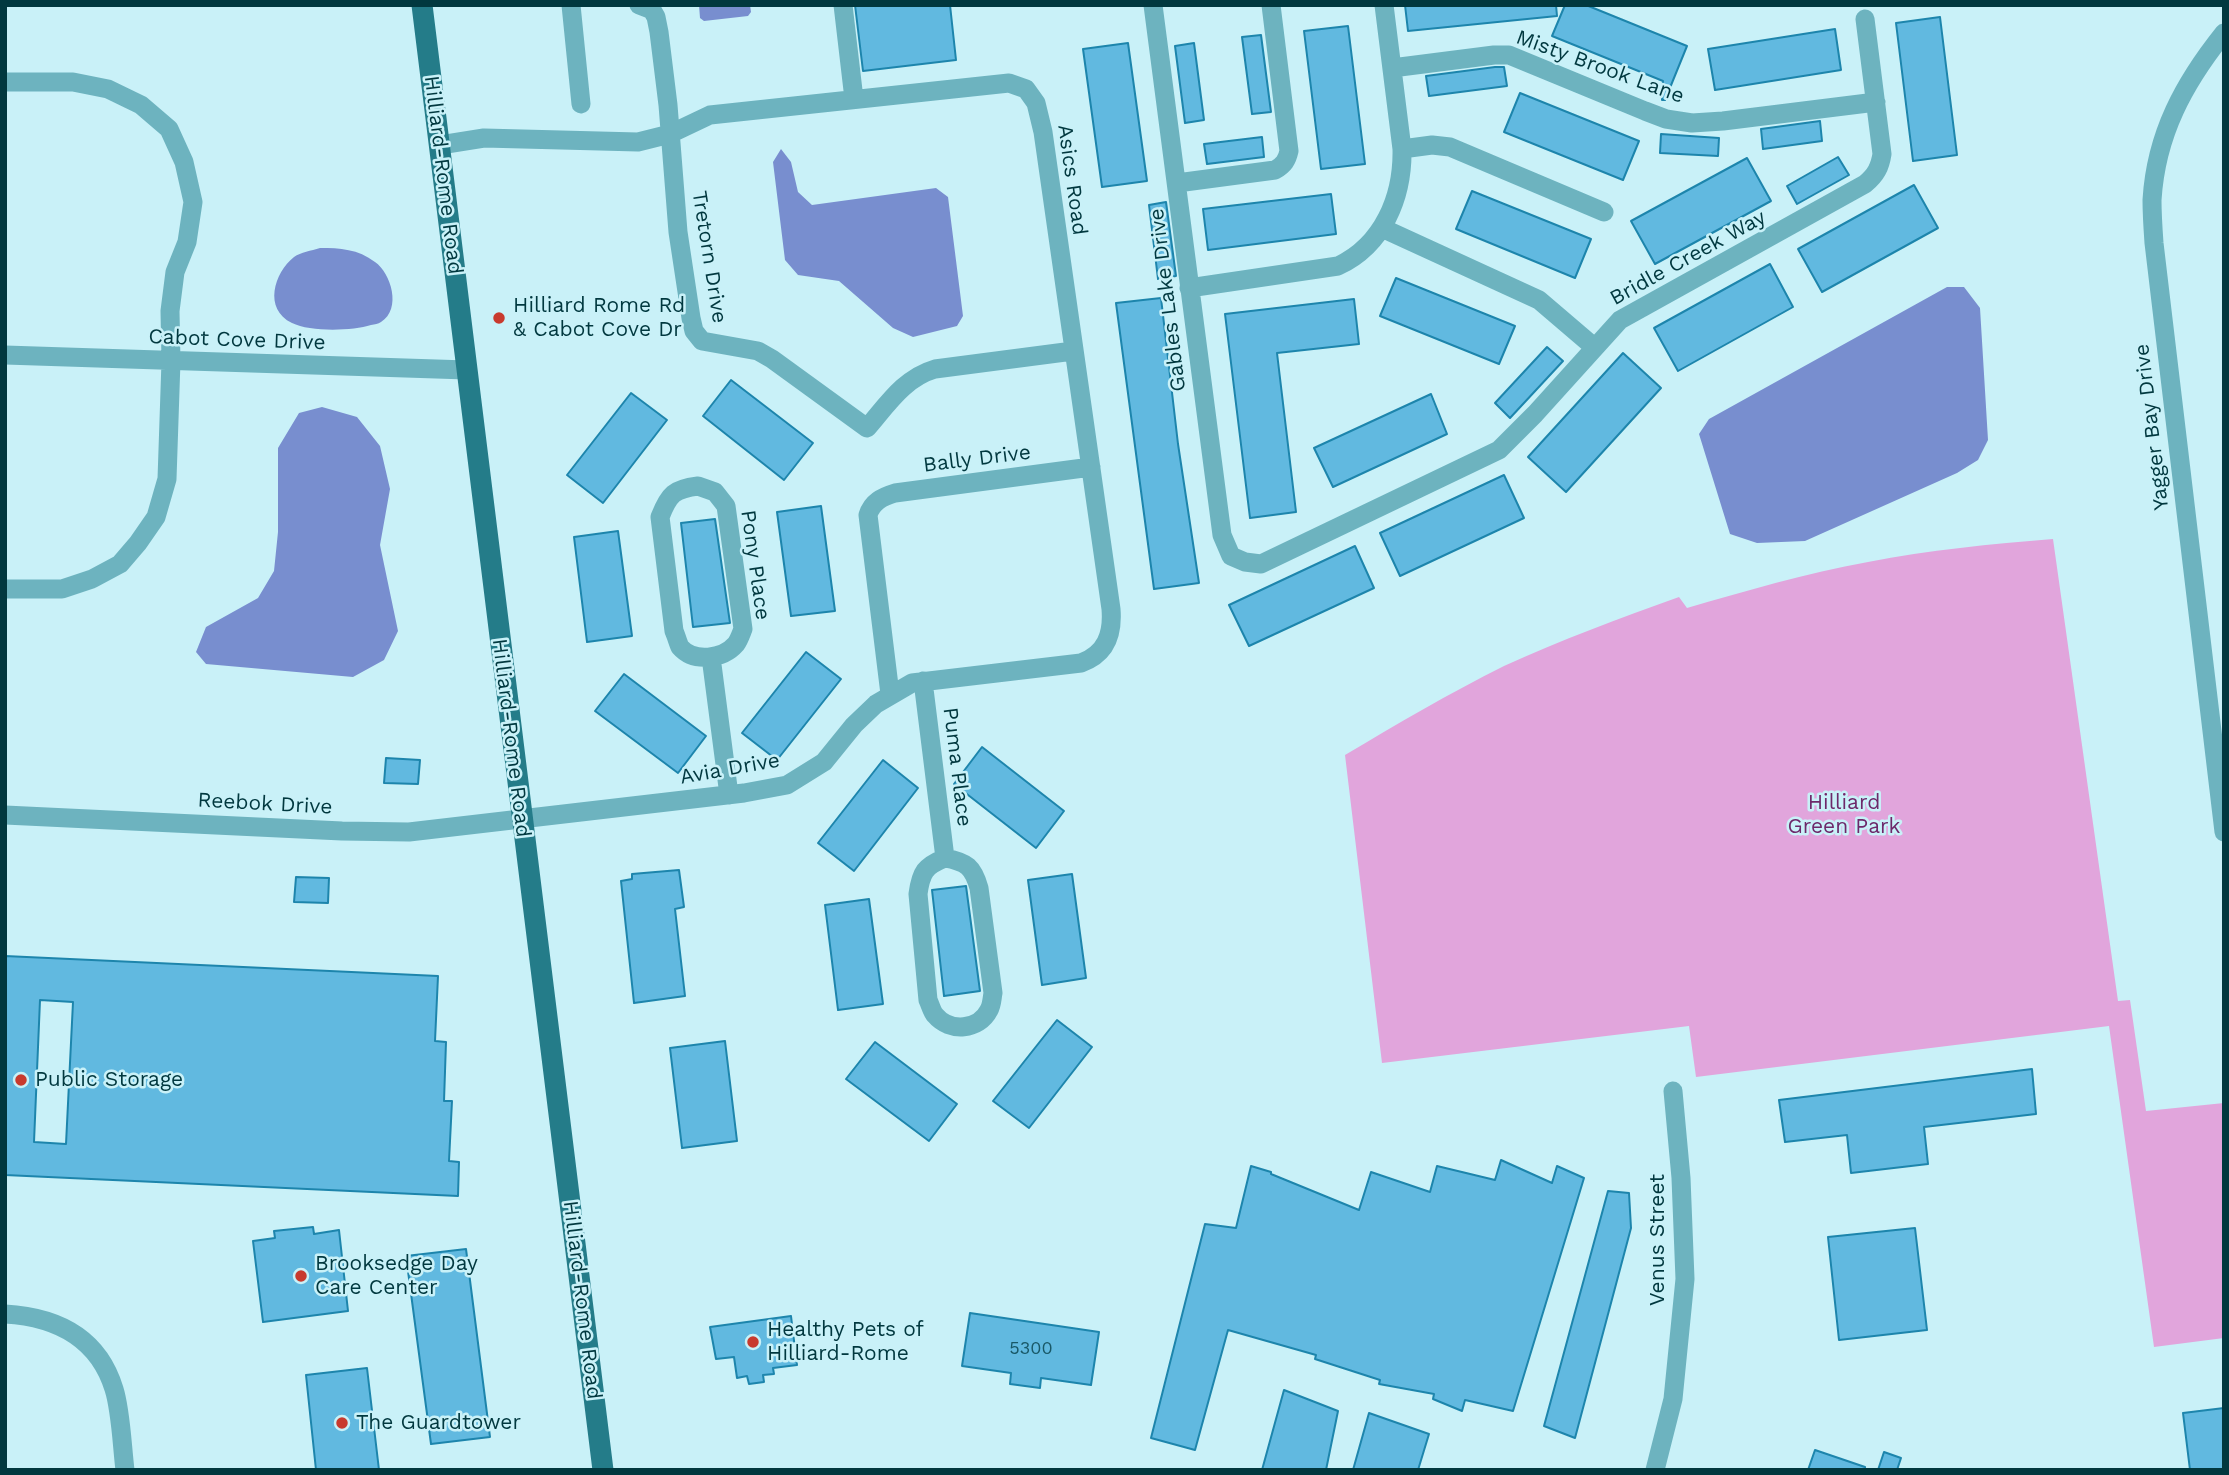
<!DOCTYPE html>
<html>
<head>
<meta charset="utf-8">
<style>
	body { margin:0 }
	#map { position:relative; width:2229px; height:1475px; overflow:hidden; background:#c9f1f8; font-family:"Work Sans",sans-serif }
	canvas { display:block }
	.frame { position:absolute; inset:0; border:7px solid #01383f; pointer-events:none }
</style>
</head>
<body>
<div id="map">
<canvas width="2229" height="1475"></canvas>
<div class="frame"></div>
</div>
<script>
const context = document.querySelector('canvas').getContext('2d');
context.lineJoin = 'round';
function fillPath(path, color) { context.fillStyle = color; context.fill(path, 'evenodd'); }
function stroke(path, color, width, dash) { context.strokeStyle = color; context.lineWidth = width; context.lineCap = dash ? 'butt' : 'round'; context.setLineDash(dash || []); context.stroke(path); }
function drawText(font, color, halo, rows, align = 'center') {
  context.font = font + ' "Work Sans",sans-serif'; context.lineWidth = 5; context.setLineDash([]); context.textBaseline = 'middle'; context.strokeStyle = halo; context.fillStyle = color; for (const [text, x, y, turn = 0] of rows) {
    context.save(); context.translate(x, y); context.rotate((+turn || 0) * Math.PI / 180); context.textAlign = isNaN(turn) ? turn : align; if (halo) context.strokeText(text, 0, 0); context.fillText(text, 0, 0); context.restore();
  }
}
fillPath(new Path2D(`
	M 2053,539 L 2118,1001 L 2130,1000 L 2146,1111 L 2224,1103 L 2224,1338 L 2154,1347 L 2109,1026 L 1696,1077 L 1689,1026 L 1382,1063 L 1345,755 C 1397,724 1450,693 1504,666 C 1561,640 1620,618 1679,597 L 1687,608 C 1746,591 1806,573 1868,562 C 1929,550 1991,544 2053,539 Z`), '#e1a5dc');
fillPath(new Path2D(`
	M 699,5 L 750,5 L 751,12 L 748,16 L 704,21 L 700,18 Z
	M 781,149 L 791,162 L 798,192 L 812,205 L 936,188 L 948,197 L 963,316 L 957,326 L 913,337 L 893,328 L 839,281 L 798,275 L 785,260 L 773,162 Z
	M 320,248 C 340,248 358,249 375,262 C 391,273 402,309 381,322 C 378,324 375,324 371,325 C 352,331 310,332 292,323 C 263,309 274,273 294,257 C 301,252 311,251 320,248 Z
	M 1947,287 L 1964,287 L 1980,308 L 1988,440 L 1978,460 L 1957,473 L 1805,541 L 1757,543 L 1730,534 L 1699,434 L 1709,419 Z
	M 322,407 L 357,417 L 380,446 L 390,489 L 380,545 L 398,631 L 384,660 L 353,677 L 206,664 L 196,652 L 206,627 L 258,598 L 274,571 L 278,532 L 278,448 L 299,413 Z`), '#788ecf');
const building = new Path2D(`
	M 855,5 L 950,5 L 956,60 L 863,71 Z
	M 1405,5 L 1556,5 L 1557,16 L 1408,31 Z
	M 1565,5 L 1586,5 L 1687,46 L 1665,100 L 1662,100 L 1663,81 L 1552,36 Z
	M 1940,17 L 1957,155 L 1913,161 L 1896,23 Z
	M 1348,26 L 1365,164 L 1321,169 L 1304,31 Z
	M 1835,29 L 1841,70 L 1715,90 L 1708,49 Z
	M 1261,35 L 1271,112 L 1252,114 L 1242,37 Z
	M 1128,43 L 1147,181 L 1102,187 L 1083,49 Z
	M 1194,43 L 1204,120 L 1185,123 L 1175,46 Z
	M 1495,67 L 1504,67 L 1507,86 L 1429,96 L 1426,76 Z
	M 1520,93 L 1639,141 L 1623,180 L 1504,132 Z
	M 1820,121 L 1822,141 L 1763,149 L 1761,129 Z
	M 1661,134 L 1719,138 L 1718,156 L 1660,153 Z
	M 1262,137 L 1264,157 L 1207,164 L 1204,144 Z
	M 1838,157 L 1849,175 L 1797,204 L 1787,186 Z
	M 1747,158 L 1771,201 L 1655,264 L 1631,221 Z
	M 1914,185 L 1938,228 L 1822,292 L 1798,249 Z
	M 1472,191 L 1591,239 L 1575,278 L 1456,229 Z
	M 1331,194 L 1336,234 L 1208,250 L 1203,209 Z
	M 1166,202 L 1176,276 L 1158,279 L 1149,205 Z
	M 1770,264 L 1793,307 L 1678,371 L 1654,328 Z
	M 1396,278 L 1515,326 L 1499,364 L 1380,316 Z
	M 1161,298 L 1178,444 L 1199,583 L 1154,589 L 1116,303 Z
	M 1354,299 L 1359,344 L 1277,353 L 1296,512 L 1250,518 L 1225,314 Z
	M 1547,347 L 1563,361 L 1510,418 L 1495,403 Z
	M 1623,353 L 1661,388 L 1566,492 L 1528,457 Z
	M 731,380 L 813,443 L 784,480 L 703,416 Z
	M 631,393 L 667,420 L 603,503 L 567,475 Z
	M 1431,394 L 1447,434 L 1333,487 L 1314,448 Z
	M 1504,475 L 1524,518 L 1400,576 L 1380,533 Z
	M 821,506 L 835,611 L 791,616 L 777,512 Z
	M 715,519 L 730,623 L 693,627 L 681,523 Z
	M 618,531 L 632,636 L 587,642 L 574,537 Z
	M 1355,546 L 1374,588 L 1249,646 L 1229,605 Z
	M 806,652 L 841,679 L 777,760 L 742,733 Z
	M 624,674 L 706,736 L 678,773 L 595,711 Z
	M 982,747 L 1064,811 L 1036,848 L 954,784 Z
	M 386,758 L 420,760 L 418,784 L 384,783 Z
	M 883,760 L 918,788 L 854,871 L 818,843 Z
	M 679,870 L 684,907 L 675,909 L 685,996 L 634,1003 L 621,881 L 632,879 L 632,874 Z
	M 1072,874 L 1086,978 L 1042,985 L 1028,880 Z
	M 296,877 L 329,878 L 328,903 L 294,902 Z
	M 966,886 L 980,991 L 944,996 L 932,890 Z
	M 869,899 L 883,1004 L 838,1010 L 825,905 Z
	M 5,956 L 438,976 L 435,1041 L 446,1042 L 444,1101 L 452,1101 L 449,1161 L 459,1162 L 458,1196 L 5,1175 ZM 40,1000 L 73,1002 L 66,1144 L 34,1142 Z
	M 1057,1020 L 1092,1047 L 1029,1128 L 993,1101 Z
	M 725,1041 L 737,1141 L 682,1148 L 670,1048 Z
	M 875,1042 L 957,1104 L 929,1141 L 846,1079 Z
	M 2032,1069 L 2036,1114 L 1924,1127 L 1928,1164 L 1851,1173 L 1847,1135 L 1785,1142 L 1779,1100 Z
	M 1501,1160 L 1552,1183 L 1557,1166 L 1584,1178 L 1513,1411 L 1465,1400 L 1462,1411 L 1433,1399 L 1434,1394 L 1379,1384 L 1380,1380 L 1315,1359 L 1316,1355 L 1228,1330 L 1195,1450 L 1151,1438 L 1205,1224 L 1236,1228 L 1251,1166 L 1271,1172 L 1271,1174 L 1359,1210 L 1371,1172 L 1430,1192 L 1437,1166 L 1495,1180 Z
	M 1608,1191 L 1629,1193 L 1631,1228 L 1575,1438 L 1544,1426 Z
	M 313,1227 L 314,1234 L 339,1230 L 348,1311 L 263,1322 L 253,1241 L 275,1238 L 274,1231 Z
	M 1915,1228 L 1927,1330 L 1839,1340 L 1828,1237 Z
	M 466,1249 L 490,1437 L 431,1444 L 406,1256 Z
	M 970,1313 L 1099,1332 L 1091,1385 L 1041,1378 L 1040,1388 L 1010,1384 L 1011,1373 L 962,1366 Z
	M 791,1316 L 797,1365 L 773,1368 L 774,1374 L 763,1375 L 764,1382 L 749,1384 L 747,1376 L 737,1378 L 734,1357 L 716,1359 L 710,1327 Z
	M 367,1368 L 379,1470 L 316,1470 L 306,1375 Z
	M 1284,1390 L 1338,1411 L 1326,1470 L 1262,1470 Z
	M 2224,1408 L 2224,1470 L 2190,1470 L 2183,1413 Z
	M 1369,1413 L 1429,1434 L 1418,1470 L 1353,1470 Z
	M 1815,1450 L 1865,1467 L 1865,1470 L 1808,1470 Z
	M 1884,1452 L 1901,1458 L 1897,1470 L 1878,1470 Z`);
fillPath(building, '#61b9e0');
stroke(building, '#1d85ac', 2);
stroke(new Path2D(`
	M 571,5 L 581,104
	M 639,5 L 652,10 L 656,17 L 659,32 L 668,105 L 678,232 L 691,318 L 694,331 L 702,341 L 758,351 L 772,359 L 867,428 C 887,405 904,378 935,369 L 1073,351
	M 843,5 L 854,99
	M 1153,5 L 1222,535 L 1231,556 L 1245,562 L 1261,564 L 1499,450 L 1535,414 L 1620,320 L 1865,184 C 1876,175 1880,167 1882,154 L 1865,19
	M 2224,33 C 2184,83 2156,134 2152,200 C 2152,214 2153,229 2154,243 L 2224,832
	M 1392,68 L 1494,55 L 1509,55 L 1645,111 L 1666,119 L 1692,123 L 1723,121 L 1876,102
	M 5,82 L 73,82 L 108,89 L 141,105 L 169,129 L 184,162 L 193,202 L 187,242 L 175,272 L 170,311 L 171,361 L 167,479 L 156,517 L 138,543 L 120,564 L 92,579 L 62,589 L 5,589
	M 1402,149 L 1432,145 L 1450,147 L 1604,212
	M 1177,183 L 1275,170 C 1284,165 1287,160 1289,151 L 1271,5
	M 1382,228 L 1539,300 L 1594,347
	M 1189,288 L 1338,266 C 1383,245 1403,197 1402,149 L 1384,5
	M 5,355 L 467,370
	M 698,486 L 715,492 L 726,506 L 743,629 C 741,634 739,640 736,644 C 723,659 694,663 680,647 C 678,643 676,635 674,631 L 660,517 C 669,494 674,489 698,486 Z
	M 711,657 L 729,795
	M 923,681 L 945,858
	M 890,694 L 868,515 C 872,502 882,497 895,493 L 1091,467
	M 5,815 L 342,831 L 409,832 L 744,793 L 787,785 L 824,762 L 854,725 L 876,704 L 912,683 L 1081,663 C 1106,654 1113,634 1111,609 L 1043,132 L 1036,103 L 1026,89 L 1009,83 L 710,115 L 670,134 L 638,142 L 484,138 L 440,145
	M 945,858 C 967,862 973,867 979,888 L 993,993 C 992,998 992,1005 989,1010 C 979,1030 950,1033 935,1015 C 932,1012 930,1004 928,1000 L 918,894 C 921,872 925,866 945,858 Z
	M 5,1314 C 56,1317 98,1337 114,1389 C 121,1411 122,1446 125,1470
	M 1655,1470 L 1673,1399 L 1685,1279 L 1681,1178 L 1673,1091`), '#6db3bf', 19);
stroke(new Path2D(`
	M 422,5 L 603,1470`), '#247c89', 21);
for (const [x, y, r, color] of [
	[499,318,7,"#c83a2e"],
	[21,1080,7,"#c83a2e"],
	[301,1276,7,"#c83a2e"],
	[753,1342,7,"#c83a2e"],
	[342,1423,7,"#c83a2e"]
]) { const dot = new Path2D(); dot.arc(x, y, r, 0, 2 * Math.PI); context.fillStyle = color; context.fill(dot); stroke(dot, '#c9f1f8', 2.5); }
drawText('18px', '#195867', null, [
	["5300",1031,1349]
]);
drawText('21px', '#01383f', '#c9f1f8', [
	["Misty Brook Lane",1600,67,20],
	["Hilliard-Rome Road",443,175,83],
	["Asics Road",1072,180,82],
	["Tretorn Drive",709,257,81],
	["Bridle Creek Way",1688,258,-29],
	["Gables Lake Drive",1168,300,-97],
	["Cabot Cove Drive",237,340,2],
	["Yagger Bay Drive",2152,427,-97],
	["Bally Drive",977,459,-7],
	["Pony Place",755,565,82],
	["Hilliard-Rome Road",511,738,83],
	["Puma Place",957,767,83],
	["Avia Drive",730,769,-10],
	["Reebok Drive",265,804,3],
	["Venus Street",1658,1240,-90],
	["Hilliard-Rome Road",582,1300,83]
]);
drawText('21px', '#01383f', '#c9f1f8', [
	["Hilliard Rome Rd",513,306],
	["& Cabot Cove Dr",513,330],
	["Public Storage",35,1080],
	["Brooksedge Day",315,1264],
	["Care Center",315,1288],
	["Healthy Pets of",767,1330],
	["Hilliard-Rome",767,1354],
	["The Guardtower",356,1423]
], 'left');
drawText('21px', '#6d286a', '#c9f1f8', [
	["Hilliard",1844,803],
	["Green Park",1844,827]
]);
</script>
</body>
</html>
